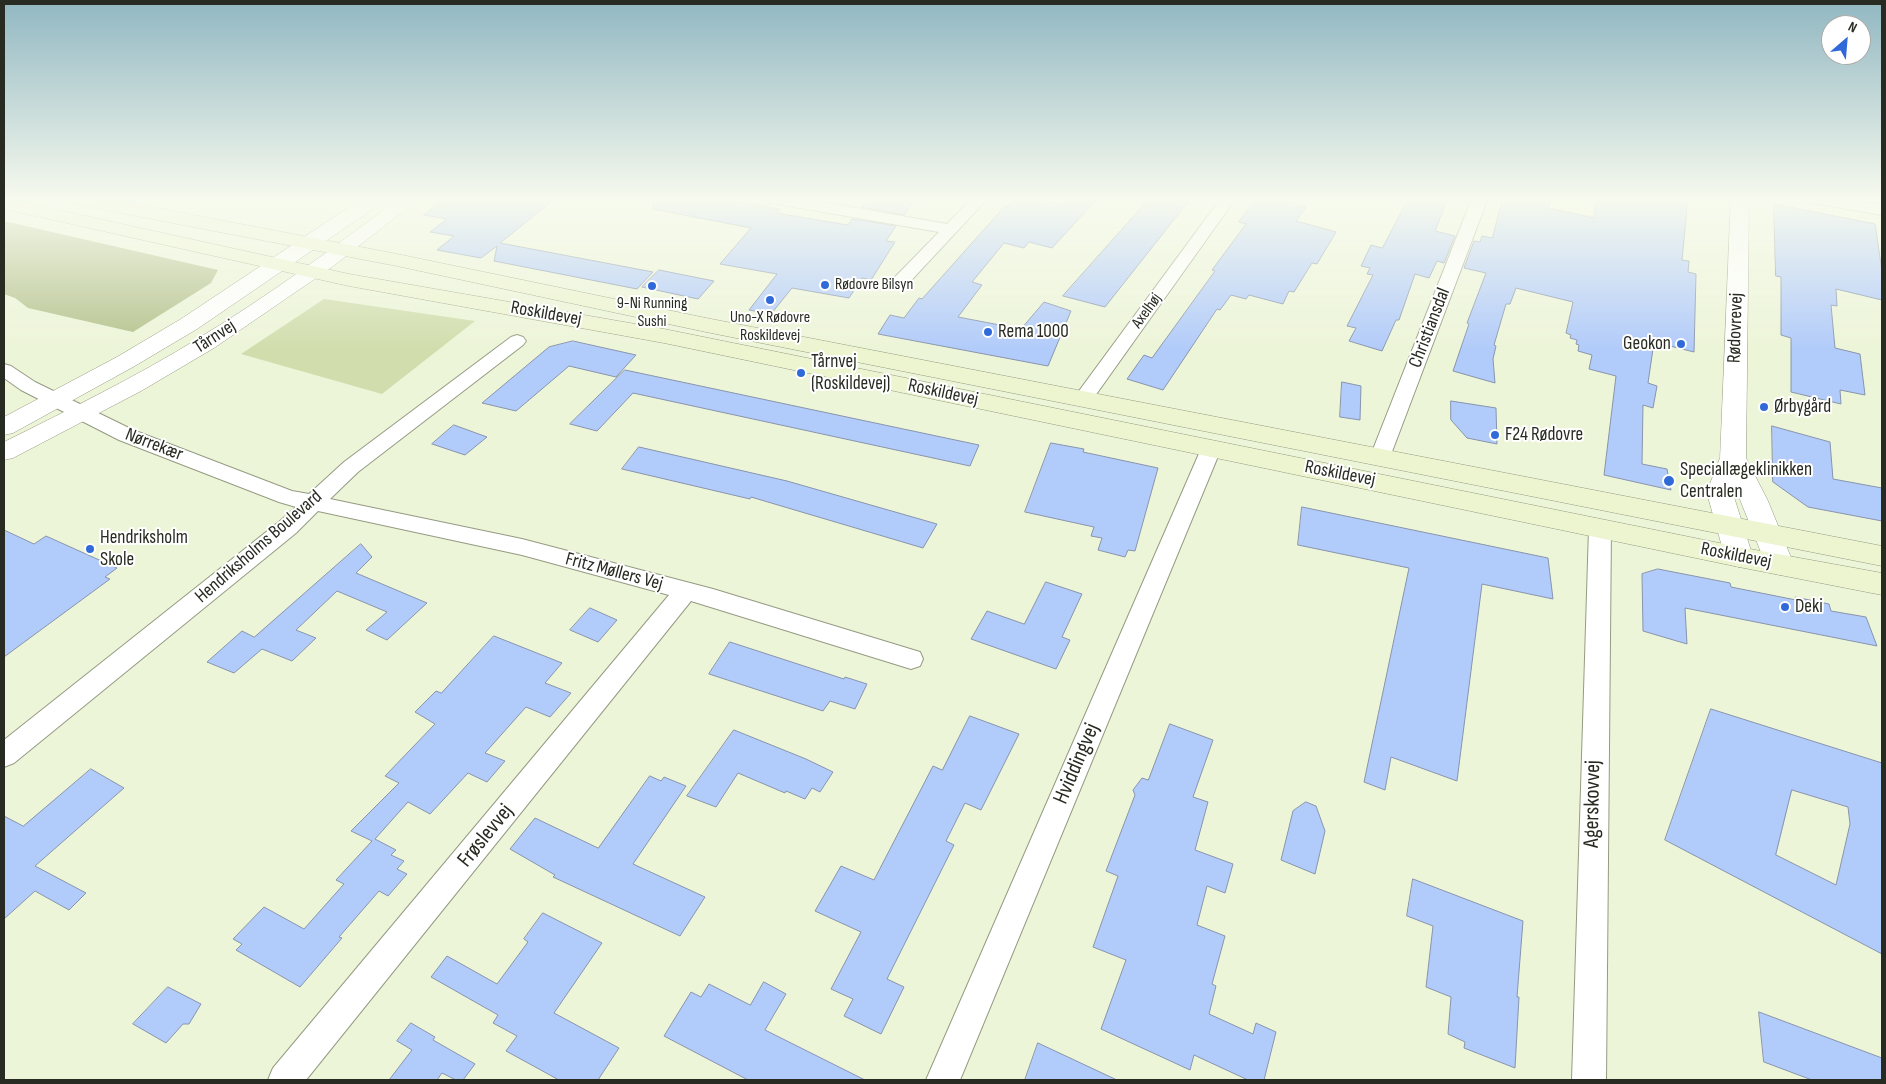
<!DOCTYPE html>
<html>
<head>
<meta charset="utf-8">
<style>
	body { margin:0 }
	#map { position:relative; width:1886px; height:1084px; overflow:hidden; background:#edf5d9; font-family:"Sofia Sans Condensed",sans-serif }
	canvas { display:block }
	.frame { position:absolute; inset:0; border:5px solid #282b21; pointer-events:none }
	.north { position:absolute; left:1821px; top:15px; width:50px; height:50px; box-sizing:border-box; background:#fff; border:1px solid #a9aaa6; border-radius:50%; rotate:27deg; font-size:14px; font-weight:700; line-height:20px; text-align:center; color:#282b21 }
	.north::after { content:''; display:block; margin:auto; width:18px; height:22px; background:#306ad8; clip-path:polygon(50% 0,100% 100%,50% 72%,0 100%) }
</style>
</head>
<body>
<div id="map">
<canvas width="1886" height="1084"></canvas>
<div class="frame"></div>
<div class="north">N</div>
</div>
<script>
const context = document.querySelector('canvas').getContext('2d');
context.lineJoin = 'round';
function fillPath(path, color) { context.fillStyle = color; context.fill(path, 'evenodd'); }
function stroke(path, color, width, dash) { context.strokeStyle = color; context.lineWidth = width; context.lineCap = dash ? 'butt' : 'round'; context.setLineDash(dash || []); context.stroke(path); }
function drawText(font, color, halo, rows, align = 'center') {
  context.font = font + ' "Sofia Sans Condensed",sans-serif'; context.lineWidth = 4; context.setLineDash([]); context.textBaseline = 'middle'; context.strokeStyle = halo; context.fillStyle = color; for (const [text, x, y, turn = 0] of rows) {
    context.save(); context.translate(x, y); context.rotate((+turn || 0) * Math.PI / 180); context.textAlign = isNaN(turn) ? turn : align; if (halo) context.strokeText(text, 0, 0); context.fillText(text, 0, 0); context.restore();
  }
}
fillPath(new Path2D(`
	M 324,299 L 475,321 L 382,394 L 241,354 Z`), '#d1ddad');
fillPath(new Path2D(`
	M 4,221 L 218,270 L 211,283 L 133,332 L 28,308 L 15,298 L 4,294 Z`), '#b5c28e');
const building = new Path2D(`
	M 446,198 L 556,198 L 500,243 L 653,272 L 637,289 L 494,261 L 497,246 L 481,258 L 437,250 L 454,236 L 430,232 L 447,219 L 424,215 Z
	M 654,198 L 718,198 L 780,209 L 776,213 L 848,225 L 852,219 L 896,226 L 886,241 L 895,242 L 871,280 L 862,278 L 849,298 L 792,288 L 771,314 L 749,310 L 777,274 L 720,264 L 751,228 L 653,209 Z
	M 876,198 L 916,198 L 904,215 L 861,207 L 864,203 L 871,204 Z
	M 1016,198 L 1034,198 L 1065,206 L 1066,198 L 1098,198 L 1052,248 L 1029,242 L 1024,248 L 1004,243 L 972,282 L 982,285 L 958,317 L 1021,329 L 1044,302 L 1071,311 L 1048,366 L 878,334 L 890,315 L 904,318 L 919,298 L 922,299 L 1005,206 L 1009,206 Z
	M 1150,198 L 1191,198 L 1105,307 L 1063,296 Z
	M 1256,198 L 1272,198 L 1306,207 L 1296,221 L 1336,232 L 1317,264 L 1312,263 L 1294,292 L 1289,291 L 1283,304 L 1249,295 L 1246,299 L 1231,295 L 1220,310 L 1217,309 L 1163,390 L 1127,379 L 1144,355 L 1152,358 L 1215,271 L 1212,270 L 1246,224 L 1239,222 Z
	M 1409,198 L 1448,198 L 1435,231 L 1455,236 L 1444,263 L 1437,261 L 1429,278 L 1415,274 L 1399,320 L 1396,320 L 1382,351 L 1349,341 L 1356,328 L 1347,326 L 1373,275 L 1367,274 L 1370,268 L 1361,266 L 1371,245 L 1382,248 Z
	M 1503,198 L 1552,198 L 1549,208 L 1594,218 L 1596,198 L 1688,198 L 1682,260 L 1689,261 L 1688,272 L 1696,274 L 1694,352 L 1654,342 L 1648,383 L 1657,386 L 1653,408 L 1643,405 L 1642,464 L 1667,469 L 1671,490 L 1604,475 L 1616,376 L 1589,369 L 1592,355 L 1578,351 L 1579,345 L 1576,344 L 1577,340 L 1570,338 L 1571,335 L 1566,333 L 1573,302 L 1516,288 L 1510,304 L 1506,304 L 1494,345 L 1496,346 L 1493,359 L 1495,383 L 1453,371 L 1469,324 L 1467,323 L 1486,273 L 1464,268 L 1474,241 L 1480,242 L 1482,236 L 1492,238 Z
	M 1774,204 L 1875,224 L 1882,271 L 1882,300 L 1836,289 L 1837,306 L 1831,305 L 1835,348 L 1860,354 L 1865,395 L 1840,390 L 1841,404 L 1791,392 L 1791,338 L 1781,335 L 1781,277 L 1776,276 Z
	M 659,270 L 714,281 L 698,299 L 642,287 Z
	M 573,341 L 636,355 L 616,377 L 569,366 L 516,411 L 482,403 L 549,347 Z
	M 625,370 L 776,402 L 979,445 L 970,466 L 633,393 L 597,431 L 570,424 Z
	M 1342,382 L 1361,386 L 1360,420 L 1340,417 Z
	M 1451,401 L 1496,408 L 1497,444 L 1467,438 L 1451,420 Z
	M 454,425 L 487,437 L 465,455 L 432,444 Z
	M 1772,426 L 1830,442 L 1833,479 L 1882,488 L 1882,521 L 1808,507 L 1773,482 Z
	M 1051,443 L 1084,449 L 1083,452 L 1158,468 L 1135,551 L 1128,550 L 1125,557 L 1098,550 L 1102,538 L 1091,536 L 1094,527 L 1025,512 Z
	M 639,447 L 787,481 L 937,524 L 923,548 L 751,497 L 750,499 L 622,469 Z
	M 1302,507 L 1548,558 L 1553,599 L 1482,584 L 1457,781 L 1391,757 L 1385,790 L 1364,782 L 1409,568 L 1298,545 Z
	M 4,530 L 34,544 L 46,536 L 117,568 L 105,577 L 110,579 L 4,657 Z
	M 361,544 L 372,557 L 356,573 L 427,603 L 387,640 L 366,630 L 387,612 L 337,591 L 296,630 L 316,638 L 292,661 L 262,649 L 234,673 L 207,662 L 242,631 L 254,637 Z
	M 1658,569 L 1730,583 L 1731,587 L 1796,600 L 1795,597 L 1829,604 L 1831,611 L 1866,617 L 1877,646 L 1685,608 L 1687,644 L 1643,631 L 1642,574 Z
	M 1046,582 L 1082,594 L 1062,637 L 1070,640 L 1056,669 L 971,639 L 987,611 L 1024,624 Z
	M 590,608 L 617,620 L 598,642 L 570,630 Z
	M 494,636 L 562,663 L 545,683 L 571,693 L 550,717 L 526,707 L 485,753 L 505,761 L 487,782 L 468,773 L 430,814 L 408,802 L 375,839 L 396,850 L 391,855 L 404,861 L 397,869 L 407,874 L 388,896 L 379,891 L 339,937 L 342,938 L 300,987 L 236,950 L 242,944 L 233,939 L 264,907 L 304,929 L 344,884 L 336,880 L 372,841 L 351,831 L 399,783 L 385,776 L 435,724 L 415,712 L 436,691 L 441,693 Z
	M 730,642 L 844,679 L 845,677 L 867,684 L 855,709 L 830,701 L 823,711 L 709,674 Z
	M 1711,709 L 1882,763 L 1882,954 L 1665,840 ZM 1792,790 L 1848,807 L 1850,824 L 1836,885 L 1776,855 Z
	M 970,716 L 1019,734 L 981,810 L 965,803 L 946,841 L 954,845 L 887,979 L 904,987 L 881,1034 L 844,1016 L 853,999 L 831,989 L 861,932 L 815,911 L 841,866 L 874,880 L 933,766 L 942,770 Z
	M 1170,724 L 1213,740 L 1193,797 L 1208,802 L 1195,850 L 1233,864 L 1225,893 L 1207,886 L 1197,925 L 1225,936 L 1212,984 L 1216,986 L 1209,1014 L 1253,1034 L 1256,1023 L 1276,1032 L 1264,1080 L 1248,1080 L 1194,1055 L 1190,1070 L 1101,1029 L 1126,960 L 1093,947 L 1118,876 L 1106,871 L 1135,795 L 1133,790 L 1142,778 L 1148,780 Z
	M 734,730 L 806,759 L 833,772 L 820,792 L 812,788 L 805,799 L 786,791 L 785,793 L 738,773 L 716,807 L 687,796 Z
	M 91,769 L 124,788 L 35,866 L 86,893 L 69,910 L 35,891 L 4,919 L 4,816 L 23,826 Z
	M 650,776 L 661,781 L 664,777 L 686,786 L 633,864 L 705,897 L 680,936 L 553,877 L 555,875 L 510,849 L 535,818 L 598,848 Z
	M 1306,802 L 1316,806 L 1325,831 L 1315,874 L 1281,860 L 1293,811 Z
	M 1413,879 L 1523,921 L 1517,997 L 1519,997 L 1515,1068 L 1464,1048 L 1465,1042 L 1448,1034 L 1451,997 L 1426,987 L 1433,926 L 1407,916 Z
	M 543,913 L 602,943 L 554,1013 L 619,1048 L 598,1080 L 559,1080 L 506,1051 L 517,1036 L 493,1023 L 498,1015 L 431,977 L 447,956 L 497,984 L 528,942 L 524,939 Z
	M 764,982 L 786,994 L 765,1030 L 865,1080 L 748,1080 L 664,1036 L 691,992 L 701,997 L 709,984 L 750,1005 Z
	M 168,987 L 201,1004 L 189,1024 L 183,1024 L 166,1043 L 133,1024 Z
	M 1759,1012 L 1882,1058 L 1882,1080 L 1812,1080 L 1764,1062 Z
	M 411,1023 L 435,1037 L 433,1040 L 475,1064 L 463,1080 L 456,1080 L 442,1073 L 437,1080 L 389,1080 L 412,1050 L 397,1041 Z
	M 1038,1043 L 1117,1080 L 1025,1080 Z`);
fillPath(building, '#b1cbfa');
stroke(building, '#8894ab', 1);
const minor = new Path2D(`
	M 764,198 L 800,198 L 947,224 L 972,198 L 988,198 L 906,286 L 900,287 L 894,286 L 891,282 L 894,278 L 939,232 L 771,203 L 766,201 Z
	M 1221,198 L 1236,198 L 1090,403 L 1083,405 L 1076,403 L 1073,399 L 1076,395 Z
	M 1472,198 L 1488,198 L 1390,457 L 1387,462 L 1380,464 L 1373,462 L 1370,457 Z
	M 1806,198 L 1842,198 L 1882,205 L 1882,215 L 1813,203 L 1808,201 Z
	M 517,335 L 523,337 L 526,341 L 523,345 L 358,472 L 330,499 L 522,539 L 713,589 L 920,652 L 923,659 L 920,666 L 911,669 L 691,601 L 306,1080 L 268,1080 L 273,1068 L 669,595 L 522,555 L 318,511 L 296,533 L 14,763 L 4,767 L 4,740 L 280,521 L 296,507 L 279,502 L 119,440 L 21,390 L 4,378 L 4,364 L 11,366 L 35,382 L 133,430 L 292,491 L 309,494 L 344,462 L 511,337 Z
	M 1211,442 L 1218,444 L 1221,449 L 960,1080 L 926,1080 L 1201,449 L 1204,444 Z
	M 1600,520 L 1608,522 L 1611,528 L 1606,1080 L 1572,1080 L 1589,528 L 1592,522 Z`);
const tertiary = new Path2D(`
	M 363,198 L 385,198 L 383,202 L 197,329 L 133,367 L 13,433 L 4,435 L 4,417 L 117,357 L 181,319 Z
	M 399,198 L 420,198 L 332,267 L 214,348 L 141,391 L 13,458 L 4,460 L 4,442 C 70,409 136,377 199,338 C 268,296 334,248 399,198 Z
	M 1731,198 L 1749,198 L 1746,458 L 1768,501 L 1794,565 L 1790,572 L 1780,575 L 1770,572 L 1766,565 L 1735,487 L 1734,497 L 1753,557 L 1749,564 L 1739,567 L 1729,564 L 1725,557 L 1708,497 L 1708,489 L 1720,458 Z`);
const secondary = new Path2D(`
	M 4,198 L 349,274 L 664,329 L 1739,547 L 1882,573 L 1882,595 L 1739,567 L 664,343 L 349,286 L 4,209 Z
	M 64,198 L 105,198 L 397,254 L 706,318 L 1882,546 L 1882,566 L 706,332 L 397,266 L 73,204 L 66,202 Z`);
stroke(minor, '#949b82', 2);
stroke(tertiary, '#949b82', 1);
stroke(secondary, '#949b82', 1);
fillPath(minor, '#fff');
fillPath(tertiary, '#fff');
fillPath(secondary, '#edf4d0');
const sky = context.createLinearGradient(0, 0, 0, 350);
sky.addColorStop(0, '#91b7c2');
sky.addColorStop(0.57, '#f7faee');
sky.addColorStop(1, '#f7faee00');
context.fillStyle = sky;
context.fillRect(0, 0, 1886, 350);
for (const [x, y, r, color] of [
	[825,285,5,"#306ad8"],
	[652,286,5,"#306ad8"],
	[770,300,5,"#306ad8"],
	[988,332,5,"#306ad8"],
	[1681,344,5,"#306ad8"],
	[801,373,5,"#306ad8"],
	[1764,407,5,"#306ad8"],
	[1495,435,5,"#306ad8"],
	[1669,481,6,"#306ad8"],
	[90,549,5,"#306ad8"],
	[1785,607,5,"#306ad8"]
]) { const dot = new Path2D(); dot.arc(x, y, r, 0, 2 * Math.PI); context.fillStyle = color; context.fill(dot); stroke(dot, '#fff', 2); }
drawText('16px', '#282b21', '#fff', [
	["Rødovre Bilsyn",835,285,"left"],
	["9-Ni Running",652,304],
	["Sushi",652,322],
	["Uno-X Rødovre",770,318],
	["Roskildevej",770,336]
]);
drawText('16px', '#282b21', '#fff', [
	["Axelhøj",1147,311,-54]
]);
drawText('19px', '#282b21', '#fff', [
	["Roskildevej",546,314,10],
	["Christiansdal",1430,328,-69],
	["Rødovrevej",1736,328,-88],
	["Tårnvej",215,337,-33],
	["Roskildevej",943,393,12],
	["Nørrekær",154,445,21],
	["Roskildevej",1340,474,11],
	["Hendriksholms Boulevard",259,547,-41],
	["Roskildevej",1736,556,11],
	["Fritz Møllers Vej",614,572,15]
]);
drawText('19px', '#282b21', '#fff', [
	["Rema 1000",998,332],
	["Geokon",1671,344,"right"],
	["Tårnvej",811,362],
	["(Roskildevej)",811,384],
	["Ørbygård",1774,407],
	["F24 Rødovre",1505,435],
	["Speciallægeklinikken",1680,470],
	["Centralen",1680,492],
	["Hendriksholm",100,538],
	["Skole",100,560],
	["Deki",1795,607]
], 'left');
drawText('22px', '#282b21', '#fff', [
	["Hviddingvej",1077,764,-67],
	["Agerskovvej",1593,804,-89],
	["Frøslevvej",486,836,-51]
]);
</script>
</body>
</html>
